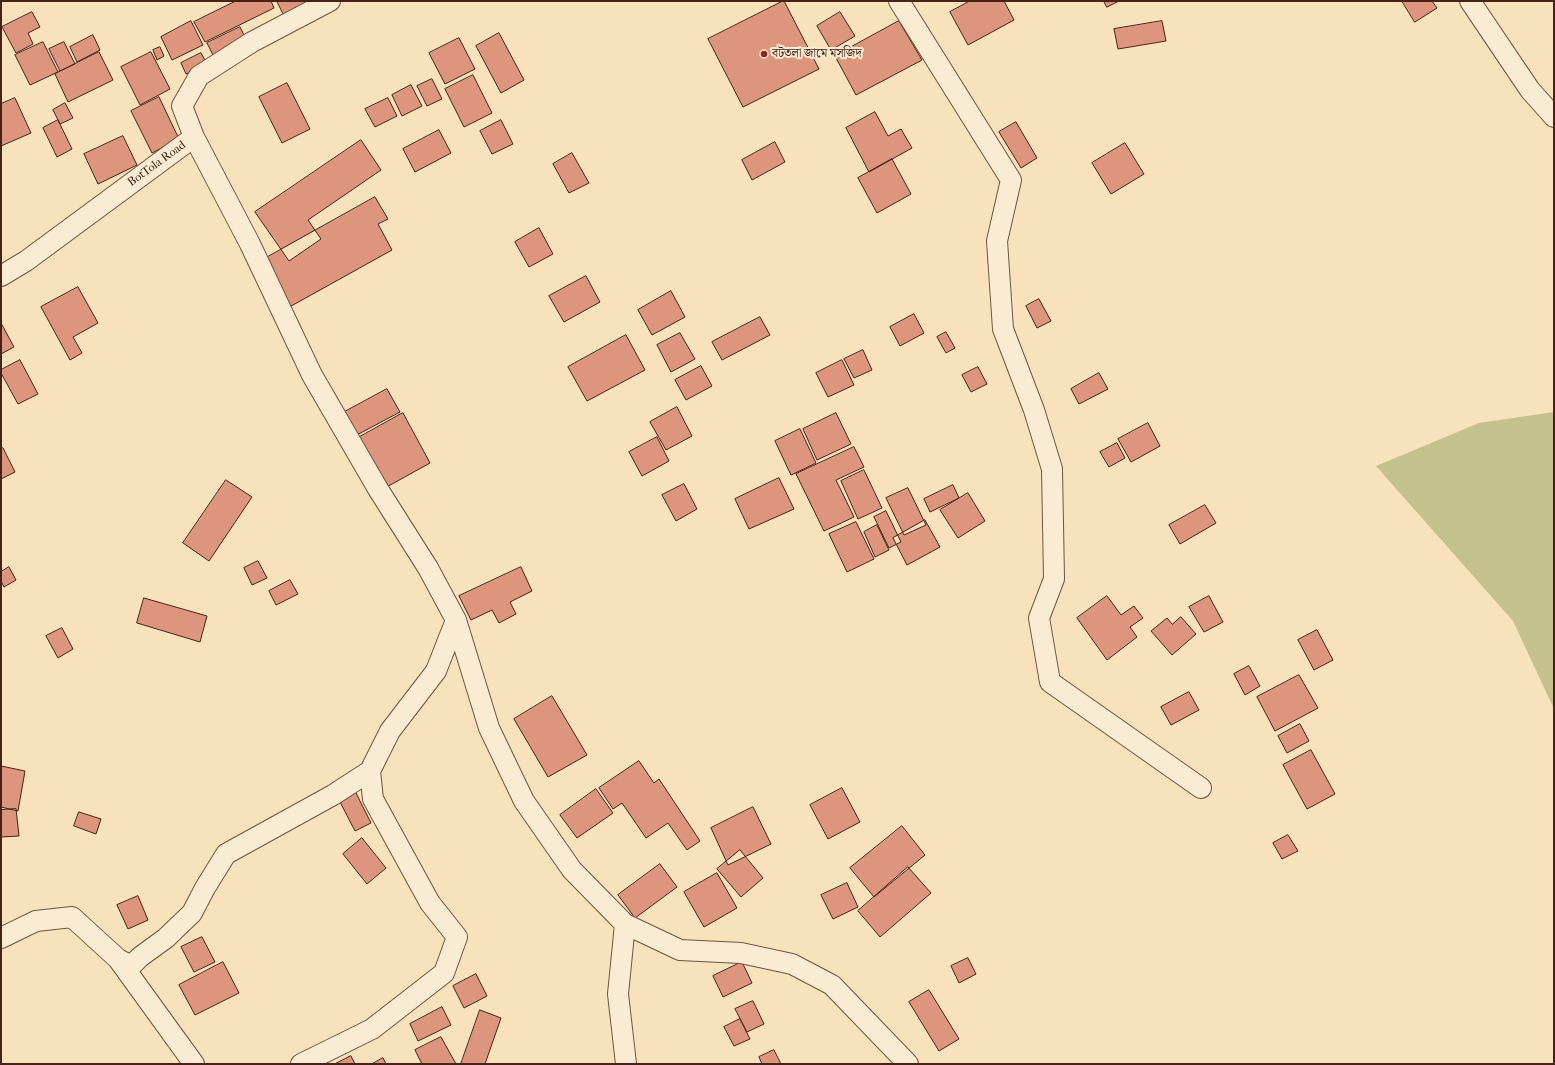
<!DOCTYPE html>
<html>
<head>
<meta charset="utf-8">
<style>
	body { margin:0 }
	#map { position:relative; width:1555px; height:1065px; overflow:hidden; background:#f8e2bb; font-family:"IM FELL French Canon",serif }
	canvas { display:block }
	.frame { position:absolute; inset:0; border:2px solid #462316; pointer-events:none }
</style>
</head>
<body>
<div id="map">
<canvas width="1555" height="1065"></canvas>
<div class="frame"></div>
</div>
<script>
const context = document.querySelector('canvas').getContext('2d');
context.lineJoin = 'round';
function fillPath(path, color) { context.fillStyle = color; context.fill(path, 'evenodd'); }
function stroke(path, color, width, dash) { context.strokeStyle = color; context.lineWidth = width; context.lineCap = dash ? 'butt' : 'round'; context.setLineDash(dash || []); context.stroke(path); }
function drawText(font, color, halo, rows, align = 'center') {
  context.font = font + ' "IM FELL French Canon","Noto Serif Bengali",serif'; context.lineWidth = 4; context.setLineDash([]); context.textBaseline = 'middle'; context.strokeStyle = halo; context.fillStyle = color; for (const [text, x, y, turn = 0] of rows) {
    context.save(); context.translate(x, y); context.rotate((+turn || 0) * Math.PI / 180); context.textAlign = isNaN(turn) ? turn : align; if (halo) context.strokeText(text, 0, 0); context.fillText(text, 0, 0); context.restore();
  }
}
fillPath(new Path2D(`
	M 1554,412 L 1554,709 L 1513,621 L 1376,466 L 1479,423 Z`), '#c3c28c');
const building = new Path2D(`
	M 236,1 L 271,1 L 274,8 L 205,42 L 194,22 Z
	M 277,1 L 315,1 L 286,19 Z
	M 783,1 L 784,1 L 819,69 L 743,107 L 708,39 Z
	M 970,1 L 1004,1 L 1014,20 L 968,45 L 950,12 Z
	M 1104,1 L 1119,1 L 1107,7 Z
	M 1402,1 L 1432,1 L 1437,8 L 1415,22 Z
	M 32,12 L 40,27 L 28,33 L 33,44 L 16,53 L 2,27 Z
	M 840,12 L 855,36 L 831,50 L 817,26 Z
	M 191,21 L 203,45 L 172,60 L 161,37 Z
	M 899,21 L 922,60 L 856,95 L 835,56 Z
	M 1162,21 L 1166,41 L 1118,49 L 1114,29 Z
	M 240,27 L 246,39 L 213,55 L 207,43 Z
	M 499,33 L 524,80 L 501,93 L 476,46 Z
	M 93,35 L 100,50 L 77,62 L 70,47 Z
	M 459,38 L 475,69 L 445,84 L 429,53 Z
	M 43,42 L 58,72 L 30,85 L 15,55 Z
	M 64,42 L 75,64 L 60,71 L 49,49 Z
	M 160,47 L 164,56 L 157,60 L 153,50 Z
	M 99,52 L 113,80 L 68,102 L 55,74 Z
	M 151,52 L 170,89 L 140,105 L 121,67 Z
	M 201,53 L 207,64 L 186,74 L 181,63 Z
	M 473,75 L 492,113 L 464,127 L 445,89 Z
	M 432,79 L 442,99 L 427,106 L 417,86 Z
	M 287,83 L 310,129 L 282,143 L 259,97 Z
	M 411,85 L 422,106 L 402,116 L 392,95 Z
	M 159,97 L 179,139 L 152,153 L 131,111 Z
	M 15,98 L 31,133 L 1,146 L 1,104 Z
	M 388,98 L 397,116 L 375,127 L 365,109 Z
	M 65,103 L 73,118 L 60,124 L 53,110 Z
	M 875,112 L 888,136 L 901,129 L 912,148 L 869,172 L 846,128 Z
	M 58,120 L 72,149 L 57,157 L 43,128 Z
	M 501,120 L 513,144 L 492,154 L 480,131 Z
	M 1016,122 L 1037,158 L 1021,168 L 999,132 Z
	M 439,130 L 451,153 L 415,172 L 403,149 Z
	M 123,136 L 137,165 L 98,184 L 84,154 Z
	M 361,140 L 381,170 L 308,220 L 321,239 L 289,261 L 255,212 Z
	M 775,142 L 785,162 L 752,180 L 742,160 Z
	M 1125,143 L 1144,174 L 1111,194 L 1092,163 Z
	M 572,153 L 589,183 L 569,193 L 553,164 Z
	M 892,159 L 911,194 L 877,213 L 858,178 Z
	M 375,197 L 388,219 L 378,224 L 392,250 L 284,310 L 257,263 Z
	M 539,228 L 553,254 L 529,267 L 515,242 Z
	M 586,276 L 600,302 L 564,322 L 549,296 Z
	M 78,287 L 98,323 L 73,337 L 82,353 L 70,360 L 41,307 Z
	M 671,291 L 685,317 L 652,335 L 638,310 Z
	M 1039,299 L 1051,321 L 1037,328 L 1026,306 Z
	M 914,314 L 924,333 L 900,346 L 890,327 Z
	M 760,317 L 770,335 L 722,360 L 712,342 Z
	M 1,323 L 14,347 L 1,354 Z
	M 946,332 L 955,348 L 946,353 L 937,337 Z
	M 680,333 L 695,359 L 671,372 L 657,345 Z
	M 626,335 L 645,370 L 587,401 L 568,367 Z
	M 863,350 L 872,370 L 854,378 L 844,359 Z
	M 20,360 L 38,394 L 18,404 L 1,373 L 1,370 Z
	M 842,360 L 854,385 L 828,397 L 816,373 Z
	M 701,366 L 712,386 L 686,400 L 675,380 Z
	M 978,367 L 987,384 L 971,392 L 962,375 Z
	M 1099,373 L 1108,389 L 1079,404 L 1071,389 Z
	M 387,389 L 400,412 L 351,438 L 339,415 Z
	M 677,407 L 692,436 L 666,450 L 650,422 Z
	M 403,413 L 430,463 L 383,489 L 356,439 Z
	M 836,413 L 851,444 L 817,460 L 803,429 Z
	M 1148,423 L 1160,446 L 1131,462 L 1118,439 Z
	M 800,429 L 816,463 L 791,475 L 775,441 Z
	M 657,437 L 669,461 L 642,476 L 629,452 Z
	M 1117,443 L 1125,458 L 1109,467 L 1100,452 Z
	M 854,447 L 864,467 L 836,480 L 854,517 L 824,531 L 796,474 Z
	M 3,448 L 15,472 L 1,479 L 1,449 Z
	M 864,470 L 882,508 L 858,519 L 841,481 Z
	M 779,478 L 794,509 L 749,529 L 735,499 Z
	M 226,480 L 252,497 L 209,561 L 183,543 Z
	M 684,484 L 697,509 L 676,521 L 662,495 Z
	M 953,485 L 959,498 L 930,512 L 924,499 Z
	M 908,488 L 926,525 L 904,535 L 886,498 Z
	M 968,493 L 985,521 L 958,538 L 940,510 Z
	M 1205,505 L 1216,523 L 1180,544 L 1169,525 Z
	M 886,511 L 901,542 L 889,548 L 874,517 Z
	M 925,520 L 940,547 L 907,565 L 893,538 Z
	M 856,522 L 874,559 L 847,572 L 829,534 Z
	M 877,525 L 889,550 L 875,557 L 864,532 Z
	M 258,561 L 267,578 L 252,585 L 244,568 Z
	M 9,567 L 16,580 L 4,587 L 1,581 L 1,572 Z
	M 521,567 L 532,591 L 510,602 L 516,614 L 499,623 L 492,610 L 471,620 L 459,596 Z
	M 290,580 L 298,594 L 276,605 L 269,591 Z
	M 1107,596 L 1121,615 L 1134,606 L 1143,618 L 1130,627 L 1137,637 L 1107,660 L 1077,618 Z
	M 1209,596 L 1223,622 L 1204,632 L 1189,607 Z
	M 144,598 L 207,616 L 200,642 L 137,623 Z
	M 1181,617 L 1196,634 L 1172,655 L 1151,631 L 1167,618 L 1172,624 Z
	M 62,628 L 73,649 L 58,658 L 46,636 Z
	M 1317,630 L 1333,660 L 1314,670 L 1298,640 Z
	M 1249,666 L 1260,686 L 1245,695 L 1234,674 Z
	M 1299,675 L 1318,708 L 1275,731 L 1257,697 Z
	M 1189,692 L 1199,710 L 1171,725 L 1161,707 Z
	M 552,696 L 587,755 L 548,777 L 514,719 Z
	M 1300,724 L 1309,741 L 1287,753 L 1278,736 Z
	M 1311,750 L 1335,794 L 1307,809 L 1283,765 Z
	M 639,761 L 654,783 L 659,779 L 700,841 L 687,850 L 668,823 L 646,838 L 622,803 L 613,809 L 599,788 Z
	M 1,766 L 25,771 L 18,811 L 1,807 Z
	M 842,788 L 860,822 L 828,839 L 810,805 Z
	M 596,789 L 613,813 L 577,838 L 560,815 Z
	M 356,793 L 371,823 L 355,831 L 340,802 Z
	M 753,807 L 771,844 L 728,865 L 711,828 Z
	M 16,809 L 19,836 L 1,837 L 1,810 Z
	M 79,812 L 101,819 L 96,834 L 74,826 Z
	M 902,826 L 925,855 L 874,897 L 850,868 Z
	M 1288,835 L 1298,851 L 1282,859 L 1273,843 Z
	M 362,838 L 386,868 L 367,884 L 343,854 Z
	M 740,850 L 763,878 L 741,897 L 717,869 Z
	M 660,864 L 677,887 L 635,918 L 618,895 Z
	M 908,867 L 931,893 L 880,937 L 858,911 Z
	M 717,873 L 737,908 L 704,927 L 684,892 Z
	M 847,883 L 858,907 L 833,919 L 821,895 Z
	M 138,896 L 148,920 L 128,929 L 117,905 Z
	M 202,937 L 215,962 L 194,972 L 181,947 Z
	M 968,958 L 976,974 L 959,983 L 951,966 Z
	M 223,962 L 239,993 L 195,1015 L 179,985 Z
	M 742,962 L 752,983 L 723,997 L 713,976 Z
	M 476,974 L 487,996 L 464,1008 L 453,986 Z
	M 929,990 L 959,1039 L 939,1051 L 909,1002 Z
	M 753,1001 L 764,1024 L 747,1032 L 735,1009 Z
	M 442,1007 L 451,1025 L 418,1041 L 410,1024 Z
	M 480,1010 L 501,1018 L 485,1064 L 461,1064 Z
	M 740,1019 L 750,1039 L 734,1046 L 724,1027 Z
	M 441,1037 L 456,1064 L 422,1064 L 415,1050 Z
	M 774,1050 L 781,1064 L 762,1064 L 759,1057 Z
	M 351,1056 L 355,1064 L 335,1064 Z
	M 383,1058 L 386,1064 L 372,1064 Z`);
fillPath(building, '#de957d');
stroke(building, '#462316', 1);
const street = new Path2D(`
	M 899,1 L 1011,180 L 997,241 L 1003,329 L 1034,410 L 1052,469 L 1054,579 L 1039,618 L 1050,682 L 1201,788
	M 1470,1 L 1530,90 L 1554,117
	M 194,137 L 250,244 L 312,375 L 378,489 L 428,568 L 456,620 L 489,728 L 524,801 L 572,870 L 625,924 L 680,950 L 741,953 L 792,964 L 832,985 L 908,1064
	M 1,276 L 26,261 L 194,137 L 182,106 L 199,76 L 252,42 L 330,1
	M 625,924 L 618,994 L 626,1064
	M 1,938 L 36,921 L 72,917 L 118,959 L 131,966 L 140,957 L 166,938 L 192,913 L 205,888 L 226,854 L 333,795 L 370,771
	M 118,959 L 194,1064
	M 301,1064 L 372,1029 L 444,973 L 457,937 L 430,903 L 373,799 L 370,771 L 390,731 L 436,671 L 456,620`);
stroke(street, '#72533f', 22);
stroke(street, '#faecd3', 20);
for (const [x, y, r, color] of [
	[764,54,4,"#8f2418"]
]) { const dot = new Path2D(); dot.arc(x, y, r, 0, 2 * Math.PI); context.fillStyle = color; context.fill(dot); stroke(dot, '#faecd3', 1.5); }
drawText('12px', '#462316', '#faecd3', [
	["বটতলা জামে মসজিদ",772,54]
], 'left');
drawText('12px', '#462316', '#faecd3', [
	["BotTola Road",157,164,-36]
]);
</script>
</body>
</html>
